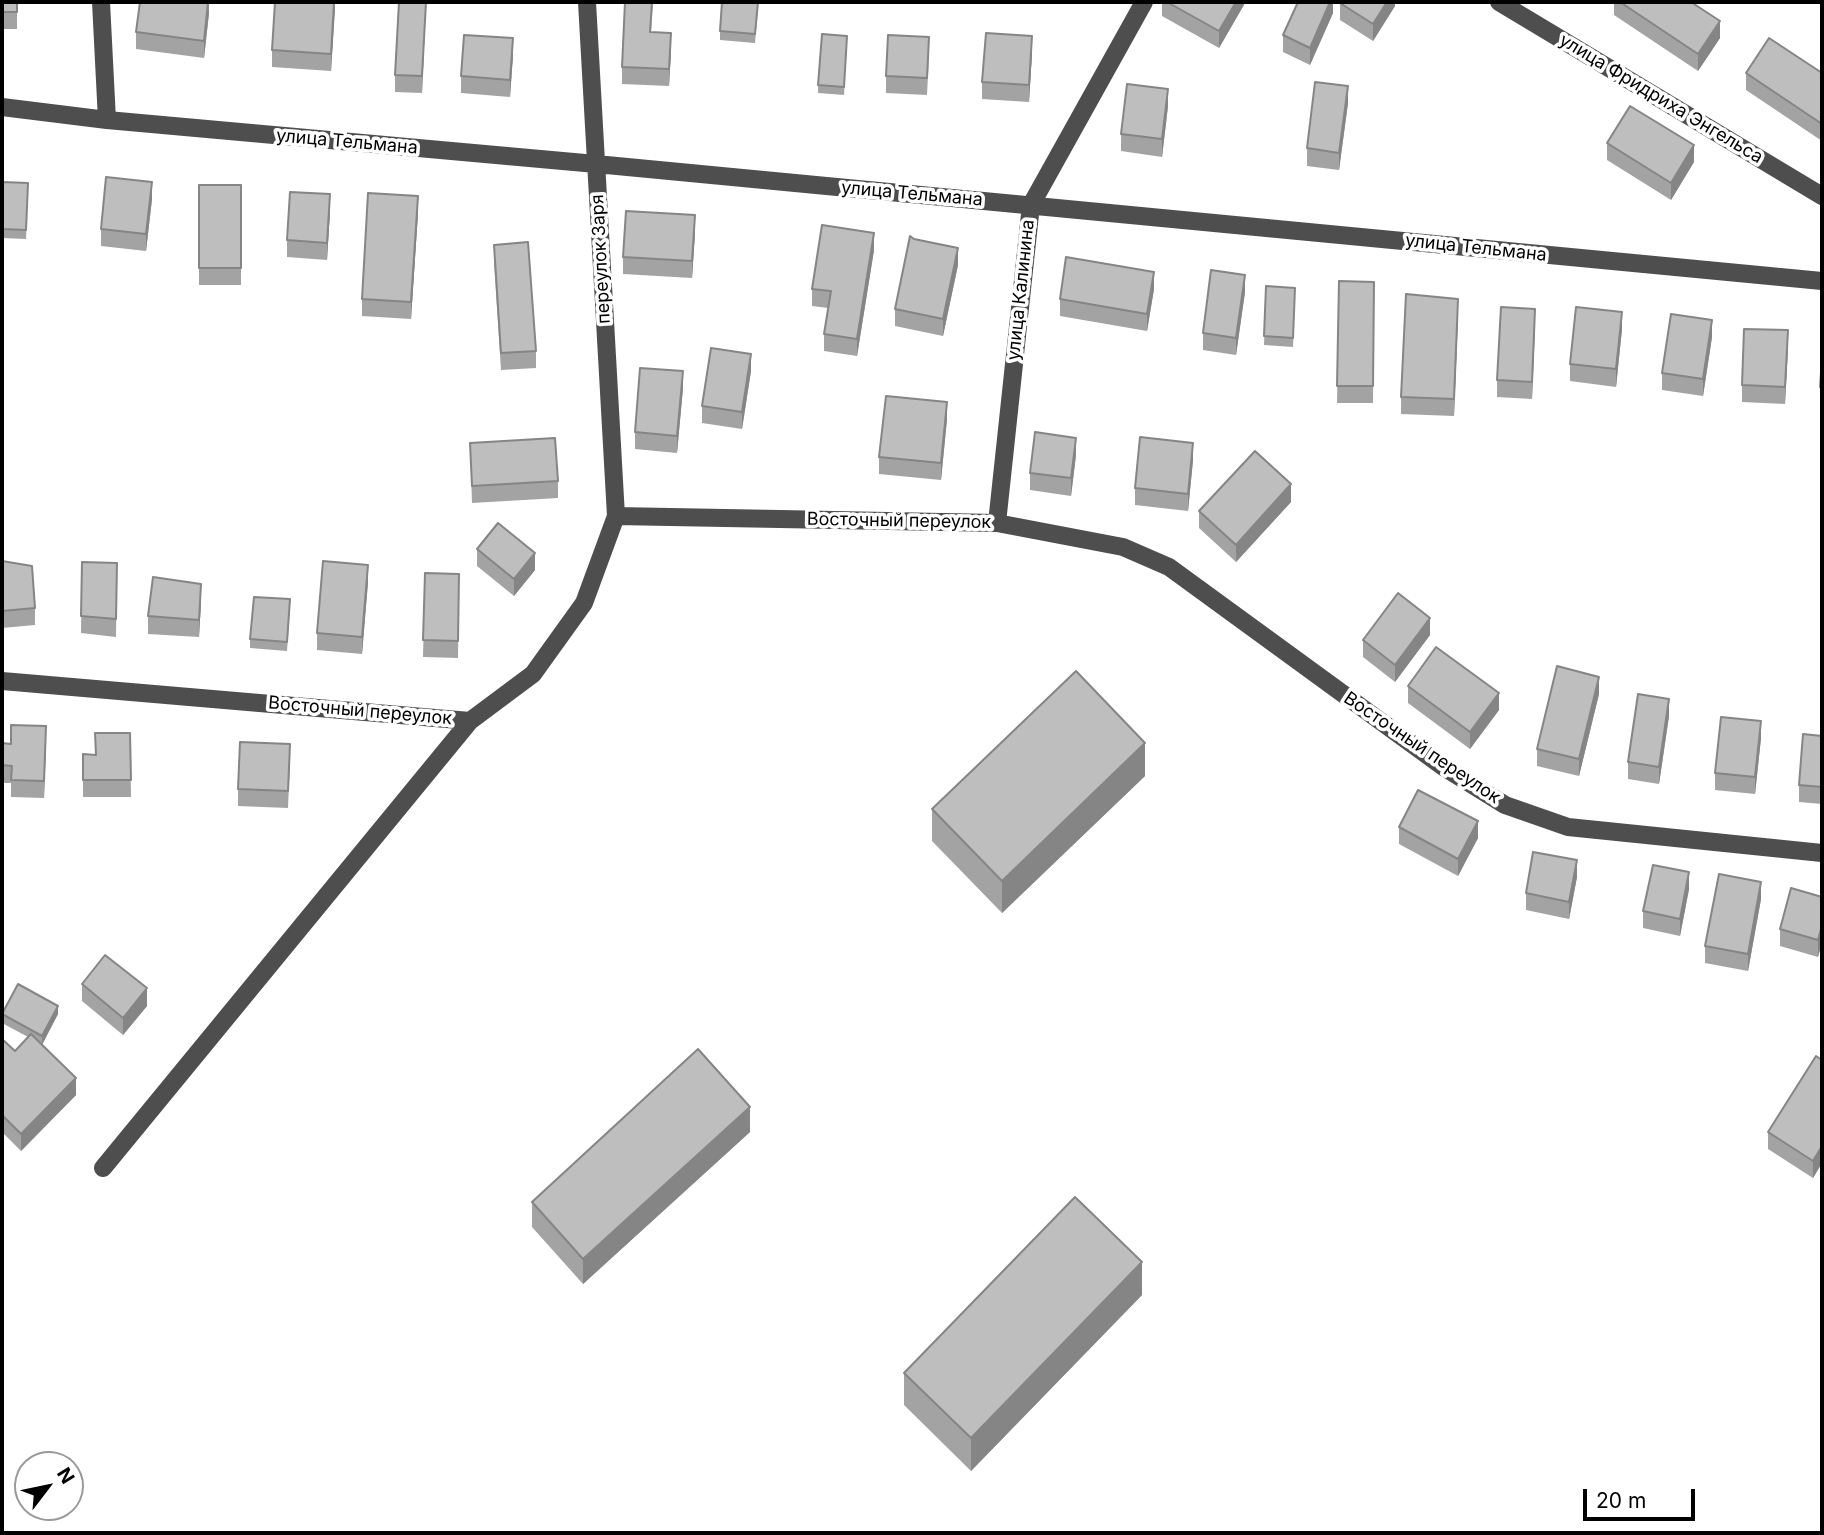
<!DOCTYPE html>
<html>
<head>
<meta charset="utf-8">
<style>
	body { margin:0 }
	#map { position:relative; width:1824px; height:1535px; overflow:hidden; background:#fff; font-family:Inter,sans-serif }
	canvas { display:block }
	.frame { position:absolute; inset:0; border:4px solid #000; pointer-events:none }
	.north { position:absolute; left:14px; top:1451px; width:70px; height:70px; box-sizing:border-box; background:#fff; border:2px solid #999; border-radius:50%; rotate:58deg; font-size:19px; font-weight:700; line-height:28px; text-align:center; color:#000 }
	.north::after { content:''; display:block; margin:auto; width:24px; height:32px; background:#000; clip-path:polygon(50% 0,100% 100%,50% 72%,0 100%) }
	.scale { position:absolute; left:1583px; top:1489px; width:112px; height:32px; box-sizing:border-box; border:4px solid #000; border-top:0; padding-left:9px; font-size:21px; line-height:24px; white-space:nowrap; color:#000; -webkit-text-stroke:5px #fff; paint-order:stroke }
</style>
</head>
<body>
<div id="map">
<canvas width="1824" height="1535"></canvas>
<div class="frame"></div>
<div class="north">N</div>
<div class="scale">20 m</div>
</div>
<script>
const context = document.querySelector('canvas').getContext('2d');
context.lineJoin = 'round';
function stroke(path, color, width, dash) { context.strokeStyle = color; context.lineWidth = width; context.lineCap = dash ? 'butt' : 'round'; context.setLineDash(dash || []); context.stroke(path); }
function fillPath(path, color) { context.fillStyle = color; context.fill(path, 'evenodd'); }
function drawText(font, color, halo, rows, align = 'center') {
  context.font = font + ' Inter,sans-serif'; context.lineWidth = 7; context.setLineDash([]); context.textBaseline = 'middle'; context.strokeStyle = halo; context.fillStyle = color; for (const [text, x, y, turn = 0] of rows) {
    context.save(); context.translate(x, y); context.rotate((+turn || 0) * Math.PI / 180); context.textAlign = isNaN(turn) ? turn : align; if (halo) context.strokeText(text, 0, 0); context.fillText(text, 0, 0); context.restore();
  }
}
stroke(new Path2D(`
	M 101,2 L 107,120
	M 1499,2 L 1822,196
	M 2,107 L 107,120 L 596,164 L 1822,281
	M 616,516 L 997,523 L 1123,547 L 1169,567 L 1442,766 L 1505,805 L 1568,827 L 1822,853
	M 997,523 L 1031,205 L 1144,2
	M 2,681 L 470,721
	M 103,1168 L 470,721 L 533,674 L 584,603 L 616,516 L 587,2`), '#4e4e4e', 18);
fillPath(new Path2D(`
	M 2,2 L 17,2 L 17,29 L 2,29 Z
	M 209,2 L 209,13 L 204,58 L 136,49 L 136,32 Z
	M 335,2 L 331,71 L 272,67 L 272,50 Z
	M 426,2 L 422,93 L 395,92 L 395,75 Z
	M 653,2 L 651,32 L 671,50 L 669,86 L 622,84 L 622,67 Z
	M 1162,2 L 1245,2 L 1245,3 L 1219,48 L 1162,16 Z
	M 1333,2 L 1333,13 L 1310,65 L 1283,52 L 1283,35 Z
	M 1395,2 L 1395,6 L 1373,41 L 1340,20 L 1340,3 Z
	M 1614,2 L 1691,2 L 1720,38 L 1698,71 L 1614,15 Z
	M 758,8 L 755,43 L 720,40 L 720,31 Z
	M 847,45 L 844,95 L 818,93 L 818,85 Z
	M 1032,53 L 1029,102 L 982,99 L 982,82 Z
	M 513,55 L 510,97 L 461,93 L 461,76 Z
	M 929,55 L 927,95 L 886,93 L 886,76 Z
	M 1746,73 L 1822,73 L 1822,141 L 1746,90 Z
	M 1348,103 L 1339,170 L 1307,166 L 1307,148 Z
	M 1168,106 L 1162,157 L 1121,151 L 1121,134 Z
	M 1607,143 L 1694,162 L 1671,200 L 1607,160 Z
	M 2,182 L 28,183 L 26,239 L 2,238 Z
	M 199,185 L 241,185 L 241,285 L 199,285 Z
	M 152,199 L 146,251 L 101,246 L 101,229 Z
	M 330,211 L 327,260 L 287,257 L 287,240 Z
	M 418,213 L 411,319 L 362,316 L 362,299 Z
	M 695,233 L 692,278 L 623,274 L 623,257 Z
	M 494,245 L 536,351 L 536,368 L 501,370 L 494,262 Z
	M 874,250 L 857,356 L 824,351 L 824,334 L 828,308 L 812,306 L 812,289 Z
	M 958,265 L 943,336 L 895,326 L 895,309 Z
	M 1339,281 L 1374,282 L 1373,403 L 1337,403 Z
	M 1266,286 L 1295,288 L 1293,347 L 1264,345 Z
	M 1154,289 L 1147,331 L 1060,316 L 1060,299 Z
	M 1245,292 L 1236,355 L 1203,350 L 1203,333 Z
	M 1458,316 L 1454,416 L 1401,414 L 1401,397 Z
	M 1535,326 L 1532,399 L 1497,397 L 1497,380 Z
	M 1622,329 L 1616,387 L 1570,381 L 1570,364 Z
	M 1712,337 L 1703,396 L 1662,390 L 1662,373 Z
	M 1788,347 L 1785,404 L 1742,402 L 1742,385 Z
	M 1822,357 L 1822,405 L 1820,404 L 1820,387 Z
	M 751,371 L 742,429 L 702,423 L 702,406 Z
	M 683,388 L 677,453 L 635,449 L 635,432 Z
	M 947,419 L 941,480 L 879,474 L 879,457 Z
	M 470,443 L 558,481 L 558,498 L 472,503 Z
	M 1076,455 L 1071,496 L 1030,490 L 1030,473 Z
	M 1193,460 L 1188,511 L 1135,505 L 1135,488 Z
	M 1291,502 L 1236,562 L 1199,528 L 1199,511 Z
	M 477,549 L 535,570 L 514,596 L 477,566 Z
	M 2,561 L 35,608 L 35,625 L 2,628 Z
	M 82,562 L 117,563 L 116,637 L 81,633 Z
	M 425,573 L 459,574 L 458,658 L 423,657 Z
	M 368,582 L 362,654 L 317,650 L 317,633 Z
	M 201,601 L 199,637 L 148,634 L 148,616 Z
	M 290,608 L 287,651 L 250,648 L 250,639 Z
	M 1430,635 L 1395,682 L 1363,657 L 1363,640 Z
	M 1408,686 L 1499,710 L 1470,749 L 1408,703 Z
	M 1599,694 L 1579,776 L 1537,766 L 1537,749 Z
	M 1669,716 L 1659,784 L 1628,779 L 1628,762 Z
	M 130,733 L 131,797 L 83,797 L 83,754 L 95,755 Z
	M 1822,736 L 1822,804 L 1799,802 L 1799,785 Z
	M 1761,738 L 1755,794 L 1715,790 L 1715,773 Z
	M 2,743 L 46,743 L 44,798 L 11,797 L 11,783 L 2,783 Z
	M 290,761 L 288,808 L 238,806 L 238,789 Z
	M 1145,776 L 1002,913 L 932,841 L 932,809 Z
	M 1399,827 L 1478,838 L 1458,876 L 1399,844 Z
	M 1577,877 L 1569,919 L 1526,910 L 1526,893 Z
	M 1689,889 L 1680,936 L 1643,928 L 1643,911 Z
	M 1822,897 L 1822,942 L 1818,957 L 1780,946 L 1780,929 Z
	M 1761,899 L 1748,971 L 1705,963 L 1705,946 Z
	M 82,984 L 147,1006 L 123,1035 L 82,1001 Z
	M 2,1014 L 58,1014 L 42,1044 L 76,1095 L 21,1151 L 2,1132 L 2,1039 L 15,1051 L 28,1037 L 2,1023 Z
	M 1822,1060 L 1822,1163 L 1813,1178 L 1768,1149 L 1768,1132 Z
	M 750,1132 L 583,1284 L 532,1227 L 532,1202 Z
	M 1142,1295 L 971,1471 L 904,1405 L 904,1373 Z`), '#a3a3a3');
fillPath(new Path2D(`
	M 208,2 L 209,13 L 204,58 L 204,41 Z
	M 334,2 L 335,10 L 331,71 L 331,54 Z
	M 426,2 L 422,93 L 422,76 Z
	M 1236,2 L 1245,2 L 1245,3 L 1219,48 L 1219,31 Z
	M 1330,2 L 1333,2 L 1333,13 L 1310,65 L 1310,48 Z
	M 1387,2 L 1395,2 L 1395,6 L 1373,41 L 1373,24 Z
	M 1720,21 L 1720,38 L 1698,71 L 1698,54 Z
	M 671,33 L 671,50 L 669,86 L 669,69 Z
	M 1032,36 L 1032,53 L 1029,102 L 1029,85 Z
	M 513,38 L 513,55 L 510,97 L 510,80 Z
	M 1348,86 L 1348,103 L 1339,170 L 1339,153 Z
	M 1168,89 L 1168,106 L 1162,157 L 1162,139 Z
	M 1694,145 L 1694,162 L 1671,200 L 1671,183 Z
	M 152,182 L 152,199 L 146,251 L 146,234 Z
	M 330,194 L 330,211 L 327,260 L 327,243 Z
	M 418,196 L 418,213 L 411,319 L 411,302 Z
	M 695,215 L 695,233 L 692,278 L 692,261 Z
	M 874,233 L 874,250 L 857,356 L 857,339 Z
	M 958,248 L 958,265 L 943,336 L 943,319 Z
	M 1154,272 L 1154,289 L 1147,331 L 1147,314 Z
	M 1245,275 L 1245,292 L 1236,355 L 1236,338 Z
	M 1458,299 L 1458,316 L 1454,416 L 1454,399 Z
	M 1535,309 L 1535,326 L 1532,399 L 1532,382 Z
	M 1622,312 L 1622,329 L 1616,387 L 1616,369 Z
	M 1712,320 L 1712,337 L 1703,396 L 1703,379 Z
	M 1788,330 L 1788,347 L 1785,404 L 1785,387 Z
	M 751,354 L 751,371 L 742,429 L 742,412 Z
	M 683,371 L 683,388 L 677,453 L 677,436 Z
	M 947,402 L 947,419 L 941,480 L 941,463 Z
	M 1076,438 L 1076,455 L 1071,496 L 1071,478 Z
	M 1193,443 L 1193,460 L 1188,511 L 1188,494 Z
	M 1291,484 L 1291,502 L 1236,562 L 1236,545 Z
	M 535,553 L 535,570 L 514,596 L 514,579 Z
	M 368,565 L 368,582 L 362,654 L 362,637 Z
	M 201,584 L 201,601 L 199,637 L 199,620 Z
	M 1430,618 L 1430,635 L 1395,682 L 1395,665 Z
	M 1599,677 L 1599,694 L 1579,776 L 1579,759 Z
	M 1499,693 L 1499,710 L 1470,749 L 1470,732 Z
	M 1669,699 L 1669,716 L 1659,784 L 1659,767 Z
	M 1761,721 L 1761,738 L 1755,794 L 1755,777 Z
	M 46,726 L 46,743 L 44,798 L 44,781 Z
	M 1145,743 L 1145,776 L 1002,913 L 1002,881 Z
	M 1478,821 L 1478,838 L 1458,876 L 1458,859 Z
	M 1577,860 L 1577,877 L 1569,919 L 1569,902 Z
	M 1689,872 L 1689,889 L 1680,936 L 1680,919 Z
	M 1761,882 L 1761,899 L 1748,971 L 1748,954 Z
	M 1822,925 L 1822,942 L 1818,957 L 1818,940 Z
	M 147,988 L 147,1006 L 123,1035 L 123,1018 Z
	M 58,1006 L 58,1014 L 42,1045 L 42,1036 Z
	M 76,1078 L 76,1095 L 21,1151 L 21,1134 Z
	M 750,1107 L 750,1132 L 583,1284 L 583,1259 Z
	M 1822,1146 L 1822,1163 L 1813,1178 L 1813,1161 Z
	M 1142,1262 L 1142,1295 L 971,1471 L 971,1438 Z`), '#858585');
const building = new Path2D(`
	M 2,2 L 17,2 L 17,12 L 2,12 Z
	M 140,2 L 208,2 L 204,41 L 136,32 Z
	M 275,2 L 334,2 L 331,54 L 272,50 Z
	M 399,2 L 426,2 L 422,76 L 395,75 Z
	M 625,2 L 652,2 L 650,32 L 671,33 L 669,69 L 622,67 Z
	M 722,2 L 758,2 L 755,34 L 720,31 Z
	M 1167,2 L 1236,2 L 1219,31 Z
	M 1298,2 L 1330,2 L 1310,48 L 1283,35 Z
	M 1340,2 L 1387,2 L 1373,24 L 1340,3 Z
	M 1620,2 L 1691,2 L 1720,21 L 1698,54 Z
	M 986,33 L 1032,36 L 1029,85 L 982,82 Z
	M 822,34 L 847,36 L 844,87 L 818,85 Z
	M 464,35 L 513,38 L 510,80 L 461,76 Z
	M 888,35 L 929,37 L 927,78 L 886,76 Z
	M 1769,38 L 1822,73 L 1822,124 L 1746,73 Z
	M 1315,82 L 1348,86 L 1339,153 L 1307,148 Z
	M 1127,84 L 1168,89 L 1162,139 L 1121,134 Z
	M 1630,106 L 1694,145 L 1671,183 L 1607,143 Z
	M 106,177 L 152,182 L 146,234 L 101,229 Z
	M 2,182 L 28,183 L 26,230 L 2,229 Z
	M 199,185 L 241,185 L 241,268 L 199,268 Z
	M 290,192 L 330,194 L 327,243 L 287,240 Z
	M 368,193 L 418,196 L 411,302 L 362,299 Z
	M 626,211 L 695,215 L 692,261 L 623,257 Z
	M 822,225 L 874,233 L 857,339 L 824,334 L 831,291 L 812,289 Z
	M 910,236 L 914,239 L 958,248 L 943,319 L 895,309 Z
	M 528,242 L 536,351 L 501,353 L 494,245 Z
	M 1066,257 L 1154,272 L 1147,314 L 1060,299 Z
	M 1211,270 L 1245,275 L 1236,338 L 1203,333 Z
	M 1339,281 L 1374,282 L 1373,386 L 1337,386 Z
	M 1266,286 L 1295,288 L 1293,338 L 1264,336 Z
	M 1406,294 L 1458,299 L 1454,399 L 1401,397 Z
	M 1501,307 L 1535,309 L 1532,382 L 1497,380 Z
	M 1576,307 L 1622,312 L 1616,369 L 1570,364 Z
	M 1671,314 L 1712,320 L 1703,379 L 1662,373 Z
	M 1744,329 L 1788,330 L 1785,387 L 1742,385 Z
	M 711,348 L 751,354 L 742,412 L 702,406 Z
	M 1822,357 L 1822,388 L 1820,387 Z
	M 640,368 L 683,371 L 677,436 L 635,432 Z
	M 886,396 L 947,402 L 941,463 L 879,457 Z
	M 1035,432 L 1076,438 L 1071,478 L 1030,473 Z
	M 1140,437 L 1193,443 L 1188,494 L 1135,488 Z
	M 555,438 L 558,481 L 472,486 L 470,443 Z
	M 1255,451 L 1291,484 L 1236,545 L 1199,511 Z
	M 498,523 L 535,553 L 514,579 L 477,549 Z
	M 2,561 L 32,566 L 35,608 L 2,611 Z
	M 323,561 L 368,565 L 362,637 L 317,633 Z
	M 82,562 L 117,563 L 116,619 L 81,616 Z
	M 425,573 L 459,574 L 458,641 L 423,640 Z
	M 153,577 L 201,584 L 199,620 L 148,616 Z
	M 1398,593 L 1430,618 L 1395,665 L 1363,640 Z
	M 254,597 L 290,599 L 287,642 L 250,639 Z
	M 1436,647 L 1499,693 L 1470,732 L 1408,686 Z
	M 1557,666 L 1599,677 L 1579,759 L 1537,749 Z
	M 1076,671 L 1145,743 L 1002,881 L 932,809 Z
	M 1638,694 L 1669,699 L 1659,767 L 1628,762 Z
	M 1721,717 L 1761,721 L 1755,777 L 1715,773 Z
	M 11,725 L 46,726 L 44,781 L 11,780 L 12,766 L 2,765 L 2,743 L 11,744 Z
	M 95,733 L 130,733 L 131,780 L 83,780 L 83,754 L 96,755 Z
	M 1803,734 L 1822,736 L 1822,787 L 1799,785 Z
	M 240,742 L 290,744 L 288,791 L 238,789 Z
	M 1418,790 L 1478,821 L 1458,859 L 1399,827 Z
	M 1533,852 L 1577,860 L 1569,902 L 1526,893 Z
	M 1653,865 L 1689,872 L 1680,919 L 1643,911 Z
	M 1719,874 L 1761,882 L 1748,954 L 1705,946 Z
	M 1791,888 L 1822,897 L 1822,925 L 1818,940 L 1780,929 Z
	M 105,955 L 147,988 L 123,1018 L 82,984 Z
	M 18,984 L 58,1006 L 42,1036 L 2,1014 Z
	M 31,1034 L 76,1078 L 21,1134 L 2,1115 L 2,1039 L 15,1051 Z
	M 698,1049 L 750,1107 L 583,1259 L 532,1202 Z
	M 1816,1056 L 1822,1060 L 1822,1146 L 1813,1161 L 1768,1132 Z
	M 1075,1197 L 1142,1262 L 971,1438 L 904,1373 Z`);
fillPath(building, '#bebebe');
stroke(building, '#858585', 2);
drawText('18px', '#000', '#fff', [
	["улица Фридриха Энгельса",1661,99,31],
	["улица Тельмана",347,142,5],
	["улица Тельмана",912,194,5],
	["улица Тельмана",1476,248,6],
	["переулок Заря",601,259,-93],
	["улица Калинина",1021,290,-84],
	["Восточный переулок",899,521,1],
	["Восточный переулок",360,711,5],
	["Восточный переулок",1422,748,34]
]);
</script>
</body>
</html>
